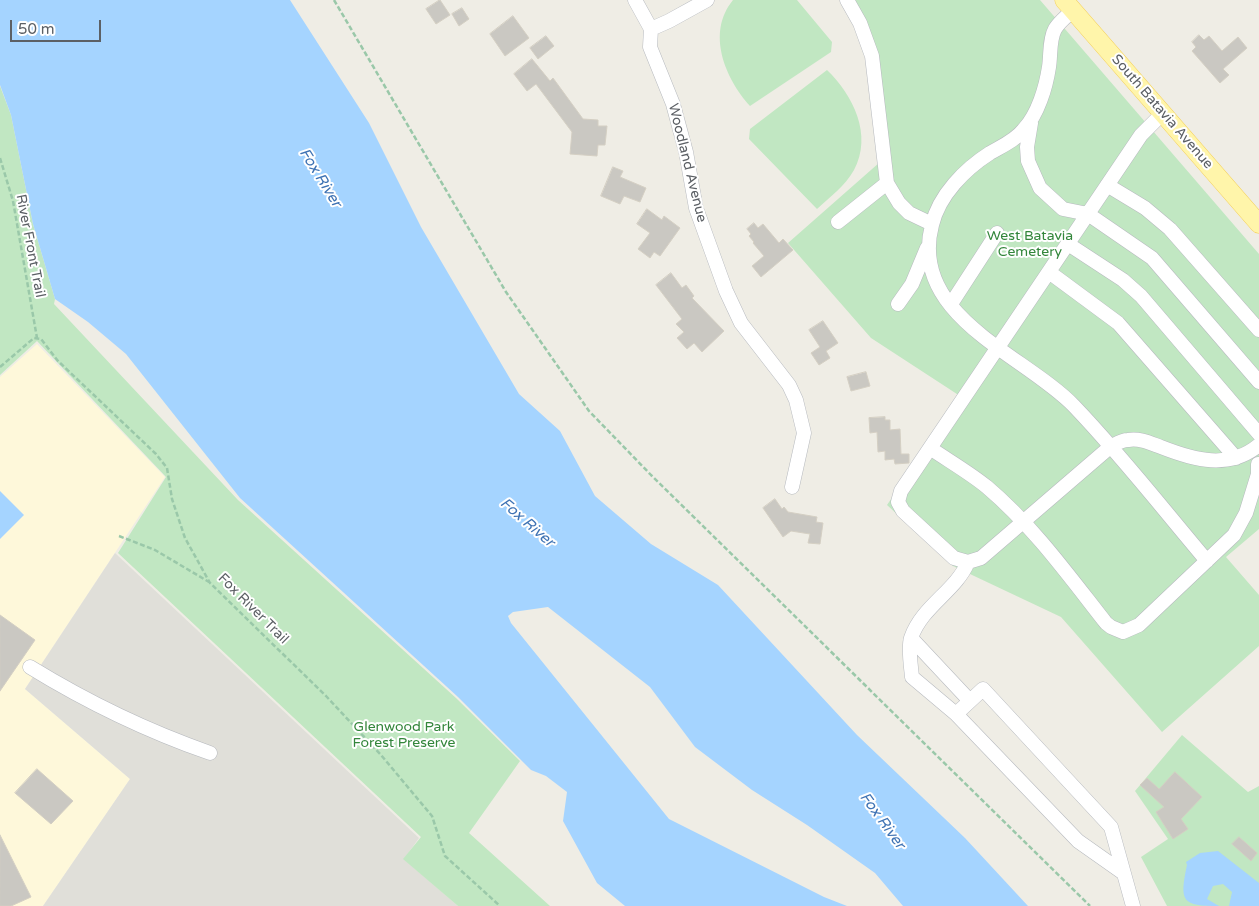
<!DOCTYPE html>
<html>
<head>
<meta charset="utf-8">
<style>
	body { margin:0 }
	#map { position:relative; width:1259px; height:906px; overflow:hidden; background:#efede5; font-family:"Varela Round",sans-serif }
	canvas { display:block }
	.scale { position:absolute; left:10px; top:20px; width:91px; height:22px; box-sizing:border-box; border:2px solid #5c6065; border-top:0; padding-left:6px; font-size:15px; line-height:18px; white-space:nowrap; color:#5c6065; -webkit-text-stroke:4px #fff; paint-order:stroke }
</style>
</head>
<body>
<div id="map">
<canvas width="1259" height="906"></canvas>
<div class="scale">50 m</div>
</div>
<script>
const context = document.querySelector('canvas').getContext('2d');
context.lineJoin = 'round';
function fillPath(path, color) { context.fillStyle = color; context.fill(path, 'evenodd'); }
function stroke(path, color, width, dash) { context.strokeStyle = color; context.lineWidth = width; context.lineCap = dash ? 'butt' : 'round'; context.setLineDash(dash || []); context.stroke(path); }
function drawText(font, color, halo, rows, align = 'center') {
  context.font = font + ' "Varela Round",sans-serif'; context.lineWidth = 4; context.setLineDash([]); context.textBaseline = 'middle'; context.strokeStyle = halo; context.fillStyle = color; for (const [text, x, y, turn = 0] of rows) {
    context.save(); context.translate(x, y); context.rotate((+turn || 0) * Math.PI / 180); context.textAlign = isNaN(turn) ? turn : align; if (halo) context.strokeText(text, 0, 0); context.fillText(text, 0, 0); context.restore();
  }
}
fillPath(new Path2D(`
	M 37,344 L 165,477 L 25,689 L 130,779 L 43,906 L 0,906 L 0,377 Z`), '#fef8da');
fillPath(new Path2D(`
	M 115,553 L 419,838 L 404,859 L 458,906 L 43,906 L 130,779 L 25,689 Z`), '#e0dfd9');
fillPath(new Path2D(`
	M 733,0 L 797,0 L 832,42 L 831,52 L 750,106 C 725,78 706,33 733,0 Z
	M 853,0 L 1040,0 L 1259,254 L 1259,529 L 1226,557 L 1259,595 L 1259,646 L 1162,732 L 1061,617 L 953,566 L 887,505 L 960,396 L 871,338 L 788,243 L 888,155 Z
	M 827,70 C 853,95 873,135 854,170 C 845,186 830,197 817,209 L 749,139 L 750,129 Z
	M 0,86 L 11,115 L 33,224 L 55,299 L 54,304 L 238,500 L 456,698 L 520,761 L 469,833 L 550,906 L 458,906 L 403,859 L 421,837 L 118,553 L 166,477 L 37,341 L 0,375 Z
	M 1182,735 L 1248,792 L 1259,786 L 1259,906 L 1167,906 L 1141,857 L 1168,839 L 1135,791 Z`), '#c1e7c2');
fillPath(new Path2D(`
	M 0,0 L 290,0 L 369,123 L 421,227 L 519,394 L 560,431 L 595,496 L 651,544 L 718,585 L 857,735 L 965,838 L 1028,906 L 903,906 L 875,873 L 807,825 L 752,790 L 695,747 L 650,687 L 548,607 L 513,612 L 508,616 L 511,623 L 669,819 L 824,897 L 847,906 L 625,906 L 597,883 L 563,821 L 567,792 L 546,776 L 531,770 L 458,697 L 240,498 L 126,354 L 88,322 L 55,299 L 33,224 L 11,115 L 0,85 Z
	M 0,491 L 24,515 L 0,539 Z
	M 1218,851 L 1259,883 L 1259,906 L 1229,906 L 1232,892 L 1223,884 L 1213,886 L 1207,899 L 1219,906 C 1182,906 1179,902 1187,865 L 1186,862 L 1200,853 Z`), '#a5d4ff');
const building = new Path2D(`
	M 440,0 L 450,15 L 436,24 L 426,9 Z
	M 462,8 L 469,19 L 459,26 L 452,14 Z
	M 513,16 L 529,38 L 505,56 L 490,34 Z
	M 1199,35 L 1204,40 L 1209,36 L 1222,51 L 1238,37 L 1247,48 L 1223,69 L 1229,75 L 1220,83 L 1192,51 L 1196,47 L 1192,42 Z
	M 546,36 L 554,46 L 538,59 L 530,48 Z
	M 532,59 L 550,81 L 553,78 L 583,119 L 598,120 L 598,126 L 607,126 L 605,145 L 598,145 L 597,156 L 570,154 L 572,132 L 536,84 L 527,91 L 514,74 Z
	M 613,167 L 623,171 L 620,177 L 646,188 L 640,202 L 624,196 L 620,204 L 601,196 Z
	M 647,209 L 662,220 L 664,216 L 680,228 L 660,256 L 654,252 L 650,258 L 638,249 L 650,233 L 637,224 Z
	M 754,223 L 758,228 L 763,224 L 779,243 L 783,239 L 793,250 L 761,277 L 752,266 L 764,256 L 753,243 L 754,242 L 749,236 L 751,234 L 747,229 Z
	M 671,273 L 682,288 L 686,285 L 694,296 L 692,298 L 724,331 L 702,352 L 694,343 L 687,349 L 677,338 L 684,332 L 676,324 L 682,319 L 656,285 Z
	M 823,321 L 838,343 L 826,351 L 830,358 L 819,365 L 811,353 L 820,347 L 809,330 Z
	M 866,372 L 870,386 L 851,391 L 847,377 Z
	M 885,417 L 885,420 L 890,420 L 890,430 L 900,429 L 901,454 L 909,454 L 909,463 L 895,464 L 894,459 L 885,460 L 885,451 L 878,452 L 877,432 L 870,433 L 869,418 Z
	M 775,499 L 782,509 L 784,507 L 788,512 L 817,517 L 816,522 L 823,523 L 820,544 L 808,543 L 810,534 L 791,531 L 783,537 L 763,508 Z
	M 0,615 L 35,640 L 0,691 Z
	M 37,769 L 73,801 L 51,824 L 15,793 Z
	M 1175,772 L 1202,797 L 1181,819 L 1188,829 L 1173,839 L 1156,812 L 1164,807 L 1140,785 L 1147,778 L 1159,789 Z
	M 0,835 L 31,897 L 11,906 L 0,906 Z
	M 1239,837 L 1257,853 L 1251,861 L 1232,844 Z`);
fillPath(building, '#cac8c2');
stroke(building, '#d4cfc3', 1);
const minor = new Path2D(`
	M 635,0 L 651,29 L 650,47 L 673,104 L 686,152 L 696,208 L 726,291 L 741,323 L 789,385 L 796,400 L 804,433 L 792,487
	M 847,0 L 860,23 L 872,56 L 887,183 L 899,203 L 909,213 L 932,224
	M 1073,10 C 1067,16 1059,22 1055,29 C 1049,40 1051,55 1049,67 C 1046,87 1038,114 1024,129 C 1016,140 1002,146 990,153 C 965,169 939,195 932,225 C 908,316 1025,355 1074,406 C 1121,455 1163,509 1207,561
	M 651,29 L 669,21 L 707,0
	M 1163,113 L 1141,135 L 901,491 L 898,502 L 903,511 L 954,558 L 968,562 L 981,558 L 1110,447 C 1116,444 1121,440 1128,440 C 1140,438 1150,443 1161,447 C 1194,460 1229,470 1259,445
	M 1031,123 L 1027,147 L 1028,161 L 1040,188 L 1063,209 L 1088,214 L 1152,258 L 1259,382
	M 1107,185 L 1145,208 L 1170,229 L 1259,330
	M 838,222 L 887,183
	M 1068,244 L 1123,280 L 1141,296 L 1259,434
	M 1049,272 L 1118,323 L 1236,458
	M 898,304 L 912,284 L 927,248
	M 951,304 L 997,233
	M 930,448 C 949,461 970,473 987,487 C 1033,526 1069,576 1106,623 L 1111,627 L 1123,632 L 1139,625 L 1234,535 L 1246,513 L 1258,474 L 1258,464
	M 968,562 C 956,591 922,606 911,638 C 908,648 911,666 912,677 L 956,714 L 1078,841 L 1122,872
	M 911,638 L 970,701
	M 30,667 C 87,702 147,731 210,753
	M 956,714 L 983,689 L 1111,827 L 1133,906`);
const major = new Path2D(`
	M 1064,0 L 1259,224`);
stroke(minor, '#b7babf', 15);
stroke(major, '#f4cf59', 19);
stroke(new Path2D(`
	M 334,0 L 506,292 L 589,411 L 651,475 L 1090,906
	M 0,158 L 13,201 L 37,338
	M 0,367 L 34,338 L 41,339 L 58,361 L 156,454 L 167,468 L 172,499 L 185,538 L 210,583 L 326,696 L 381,755 L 432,816 L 445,856 L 500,906
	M 119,536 L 155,550 L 209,582`), '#9ac8a9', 2.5, [5, 2.5]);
stroke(minor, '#fff', 14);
stroke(major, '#fff5aa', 18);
drawText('14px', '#5c6065', '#fff', [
	["South Batavia Avenue",1162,112,49],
	["Woodland Avenue",687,163,76],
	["River Front Trail",30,246,79],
	["Fox River Trail",253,609,45]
]);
drawText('14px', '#33863b', '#fff', [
	["West Batavia",1030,236],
	["Cemetery",1030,252],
	["Glenwood Park",404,727],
	["Forest Preserve",404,743]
]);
drawText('italic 15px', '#3f73b4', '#fff', [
	["Fox River",320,178,58],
	["Fox River",527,523,41],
	["Fox River",882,821,54]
]);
</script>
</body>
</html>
